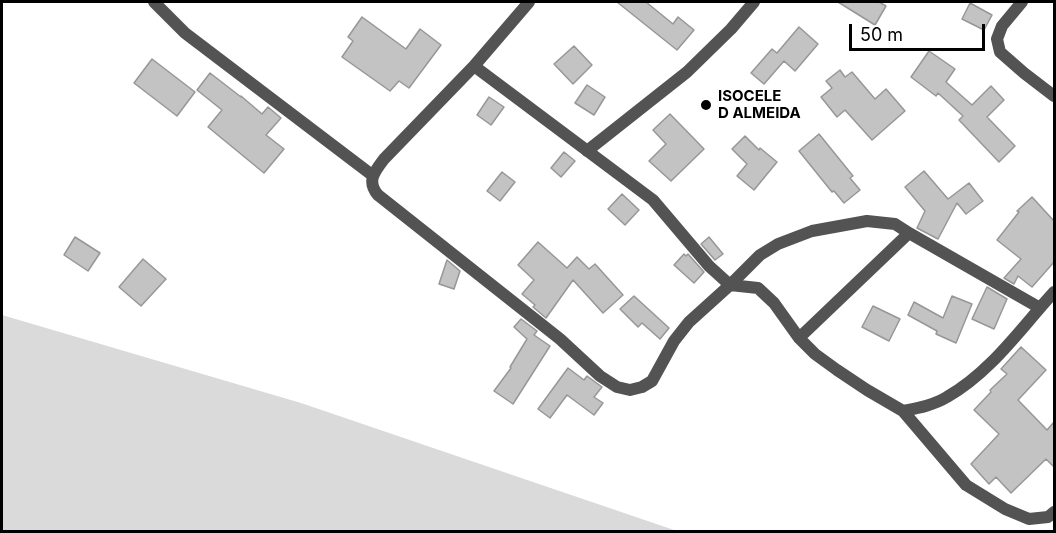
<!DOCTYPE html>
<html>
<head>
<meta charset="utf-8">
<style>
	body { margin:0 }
	#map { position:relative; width:1056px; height:533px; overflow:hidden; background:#fff; font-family:Inter,sans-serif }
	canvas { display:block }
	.frame { position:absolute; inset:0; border:3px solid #000; pointer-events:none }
	.scale { position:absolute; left:849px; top:24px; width:136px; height:27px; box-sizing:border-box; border:3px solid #000; border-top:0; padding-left:8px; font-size:18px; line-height:21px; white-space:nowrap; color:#000; -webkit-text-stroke:4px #fff; paint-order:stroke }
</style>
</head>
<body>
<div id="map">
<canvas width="1056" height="533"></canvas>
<div class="frame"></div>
<div class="scale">50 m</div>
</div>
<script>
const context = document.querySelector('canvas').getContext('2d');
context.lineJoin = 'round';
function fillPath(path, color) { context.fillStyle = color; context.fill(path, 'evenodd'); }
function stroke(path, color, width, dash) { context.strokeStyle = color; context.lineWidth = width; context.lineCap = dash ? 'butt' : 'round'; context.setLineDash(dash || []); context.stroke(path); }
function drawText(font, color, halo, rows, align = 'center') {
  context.font = font + ' Inter,sans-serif'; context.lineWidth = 6; context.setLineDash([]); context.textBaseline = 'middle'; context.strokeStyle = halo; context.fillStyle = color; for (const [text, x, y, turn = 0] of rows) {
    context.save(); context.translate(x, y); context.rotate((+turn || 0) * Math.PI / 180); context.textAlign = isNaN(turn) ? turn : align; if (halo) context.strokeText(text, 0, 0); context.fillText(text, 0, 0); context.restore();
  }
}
fillPath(new Path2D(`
	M 2,315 L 301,403 L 677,531 L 2,531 Z`), '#dadada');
const building = new Path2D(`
	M 617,2 L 646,2 L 673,24 L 678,17 L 694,30 L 677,50 Z
	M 838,2 L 879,2 L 886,6 L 875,25 Z
	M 970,3 L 992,15 L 984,30 L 962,19 Z
	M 362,17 L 406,49 L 420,29 L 441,45 L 409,88 L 399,81 L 390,91 L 342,57 L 353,41 L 348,37 Z
	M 799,27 L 818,44 L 795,71 L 784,61 L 764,84 L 751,73 L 772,49 L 777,53 Z
	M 574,46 L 592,65 L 573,84 L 554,64 Z
	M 929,51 L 955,69 L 946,82 L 972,105 L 991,86 L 1004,100 L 987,117 L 1015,146 L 999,162 L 959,120 L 963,116 L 938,93 L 936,96 L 911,77 Z
	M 152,59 L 195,92 L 177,116 L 134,83 Z
	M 840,70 L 845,77 L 852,72 L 875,99 L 886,89 L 905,111 L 872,140 L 845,110 L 837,117 L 821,97 L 832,88 L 826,81 Z
	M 210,73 L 241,97 L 241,96 L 262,114 L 268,107 L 281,118 L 266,135 L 284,149 L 264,173 L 208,127 L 222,110 L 197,90 Z
	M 587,85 L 605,97 L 594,115 L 575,103 Z
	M 489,97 L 504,107 L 491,125 L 477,115 Z
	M 670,114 L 704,149 L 671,181 L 649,161 L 666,144 L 653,130 Z
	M 819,134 L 853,176 L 850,178 L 860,190 L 844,203 L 834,191 L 832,192 L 799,151 Z
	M 745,136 L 759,150 L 760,148 L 777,162 L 754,190 L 737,176 L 747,164 L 732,149 Z
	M 564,152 L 575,161 L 561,177 L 551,168 Z
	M 924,171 L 948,199 L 969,183 L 983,201 L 966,214 L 957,203 L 938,239 L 917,228 L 925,211 L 905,187 Z
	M 502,172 L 515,182 L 500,201 L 487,191 Z
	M 622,194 L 639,210 L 625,225 L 608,209 Z
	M 1032,197 L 1054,221 L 1054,262 L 1032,287 L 1018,276 L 1014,284 L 1004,278 L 1021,259 L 997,240 L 1019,212 L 1017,211 Z
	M 75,237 L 100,253 L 88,271 L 64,255 Z
	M 709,237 L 723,254 L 715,260 L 701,244 Z
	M 538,242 L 567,268 L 577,257 L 589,269 L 595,264 L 623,295 L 603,313 L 573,280 L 546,318 L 533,307 L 535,305 L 522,294 L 534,280 L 518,265 Z
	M 684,254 L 686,256 L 688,254 L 704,272 L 694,283 L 674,265 Z
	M 143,259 L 166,279 L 141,306 L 119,287 Z
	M 447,260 L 460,271 L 454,289 L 439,284 Z
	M 987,287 L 1007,299 L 994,329 L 972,319 Z
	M 634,296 L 669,328 L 660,339 L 642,323 L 638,327 L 620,309 Z
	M 952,296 L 972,304 L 956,343 L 936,334 L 937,331 L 908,315 L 914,302 L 943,318 Z
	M 873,306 L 900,319 L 889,341 L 862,327 Z
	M 521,319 L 537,331 L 534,335 L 550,346 L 513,404 L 494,391 L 511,368 L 510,367 L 527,339 L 514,327 Z
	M 1021,347 L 1046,370 L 1018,400 L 1047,430 L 1054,422 L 1054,467 L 1046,459 L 1011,493 L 996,477 L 989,484 L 971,464 L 999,434 L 974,410 L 991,392 L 990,390 L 1007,374 L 1001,369 Z
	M 568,368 L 584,380 L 587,376 L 602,387 L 594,397 L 603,403 L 594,415 L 567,395 L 550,418 L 538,409 Z`);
fillPath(building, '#c3c3c3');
stroke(building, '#979797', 1.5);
stroke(new Path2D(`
	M 154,2 L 185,33 L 372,175
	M 529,2 L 474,66 L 384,159 C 375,171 366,181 378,195 L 560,339 L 600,376 L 617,387 L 630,390 L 642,387 L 652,381 L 674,341 L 689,322 L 730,285 L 760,255 L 778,244 L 812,231 L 867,221 L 895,224 L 909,233
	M 1022,2 L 1002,26 L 997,39 L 1000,52 L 1024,73 L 1054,96
	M 474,66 L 653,200 L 709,266 L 730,285 L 758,288 L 774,303 L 799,338 L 815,354 L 837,370 L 867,390 L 903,411 C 918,408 934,405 947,397 C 991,372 1021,328 1054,292
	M 587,151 L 687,72 L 731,29 L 754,2
	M 799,338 L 909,233 L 1040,308
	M 903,411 L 966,485 L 1005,509 L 1029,519 L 1048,517 L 1054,512`), '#535353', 12);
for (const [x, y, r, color] of [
	[706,105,6,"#000"]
]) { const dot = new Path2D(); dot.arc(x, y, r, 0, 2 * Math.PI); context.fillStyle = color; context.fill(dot); stroke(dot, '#fff', 2); }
drawText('bold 15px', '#000', '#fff', [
	["ISOCELE",718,96],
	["D ALMEIDA",718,113]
], 'left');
</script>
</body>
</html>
